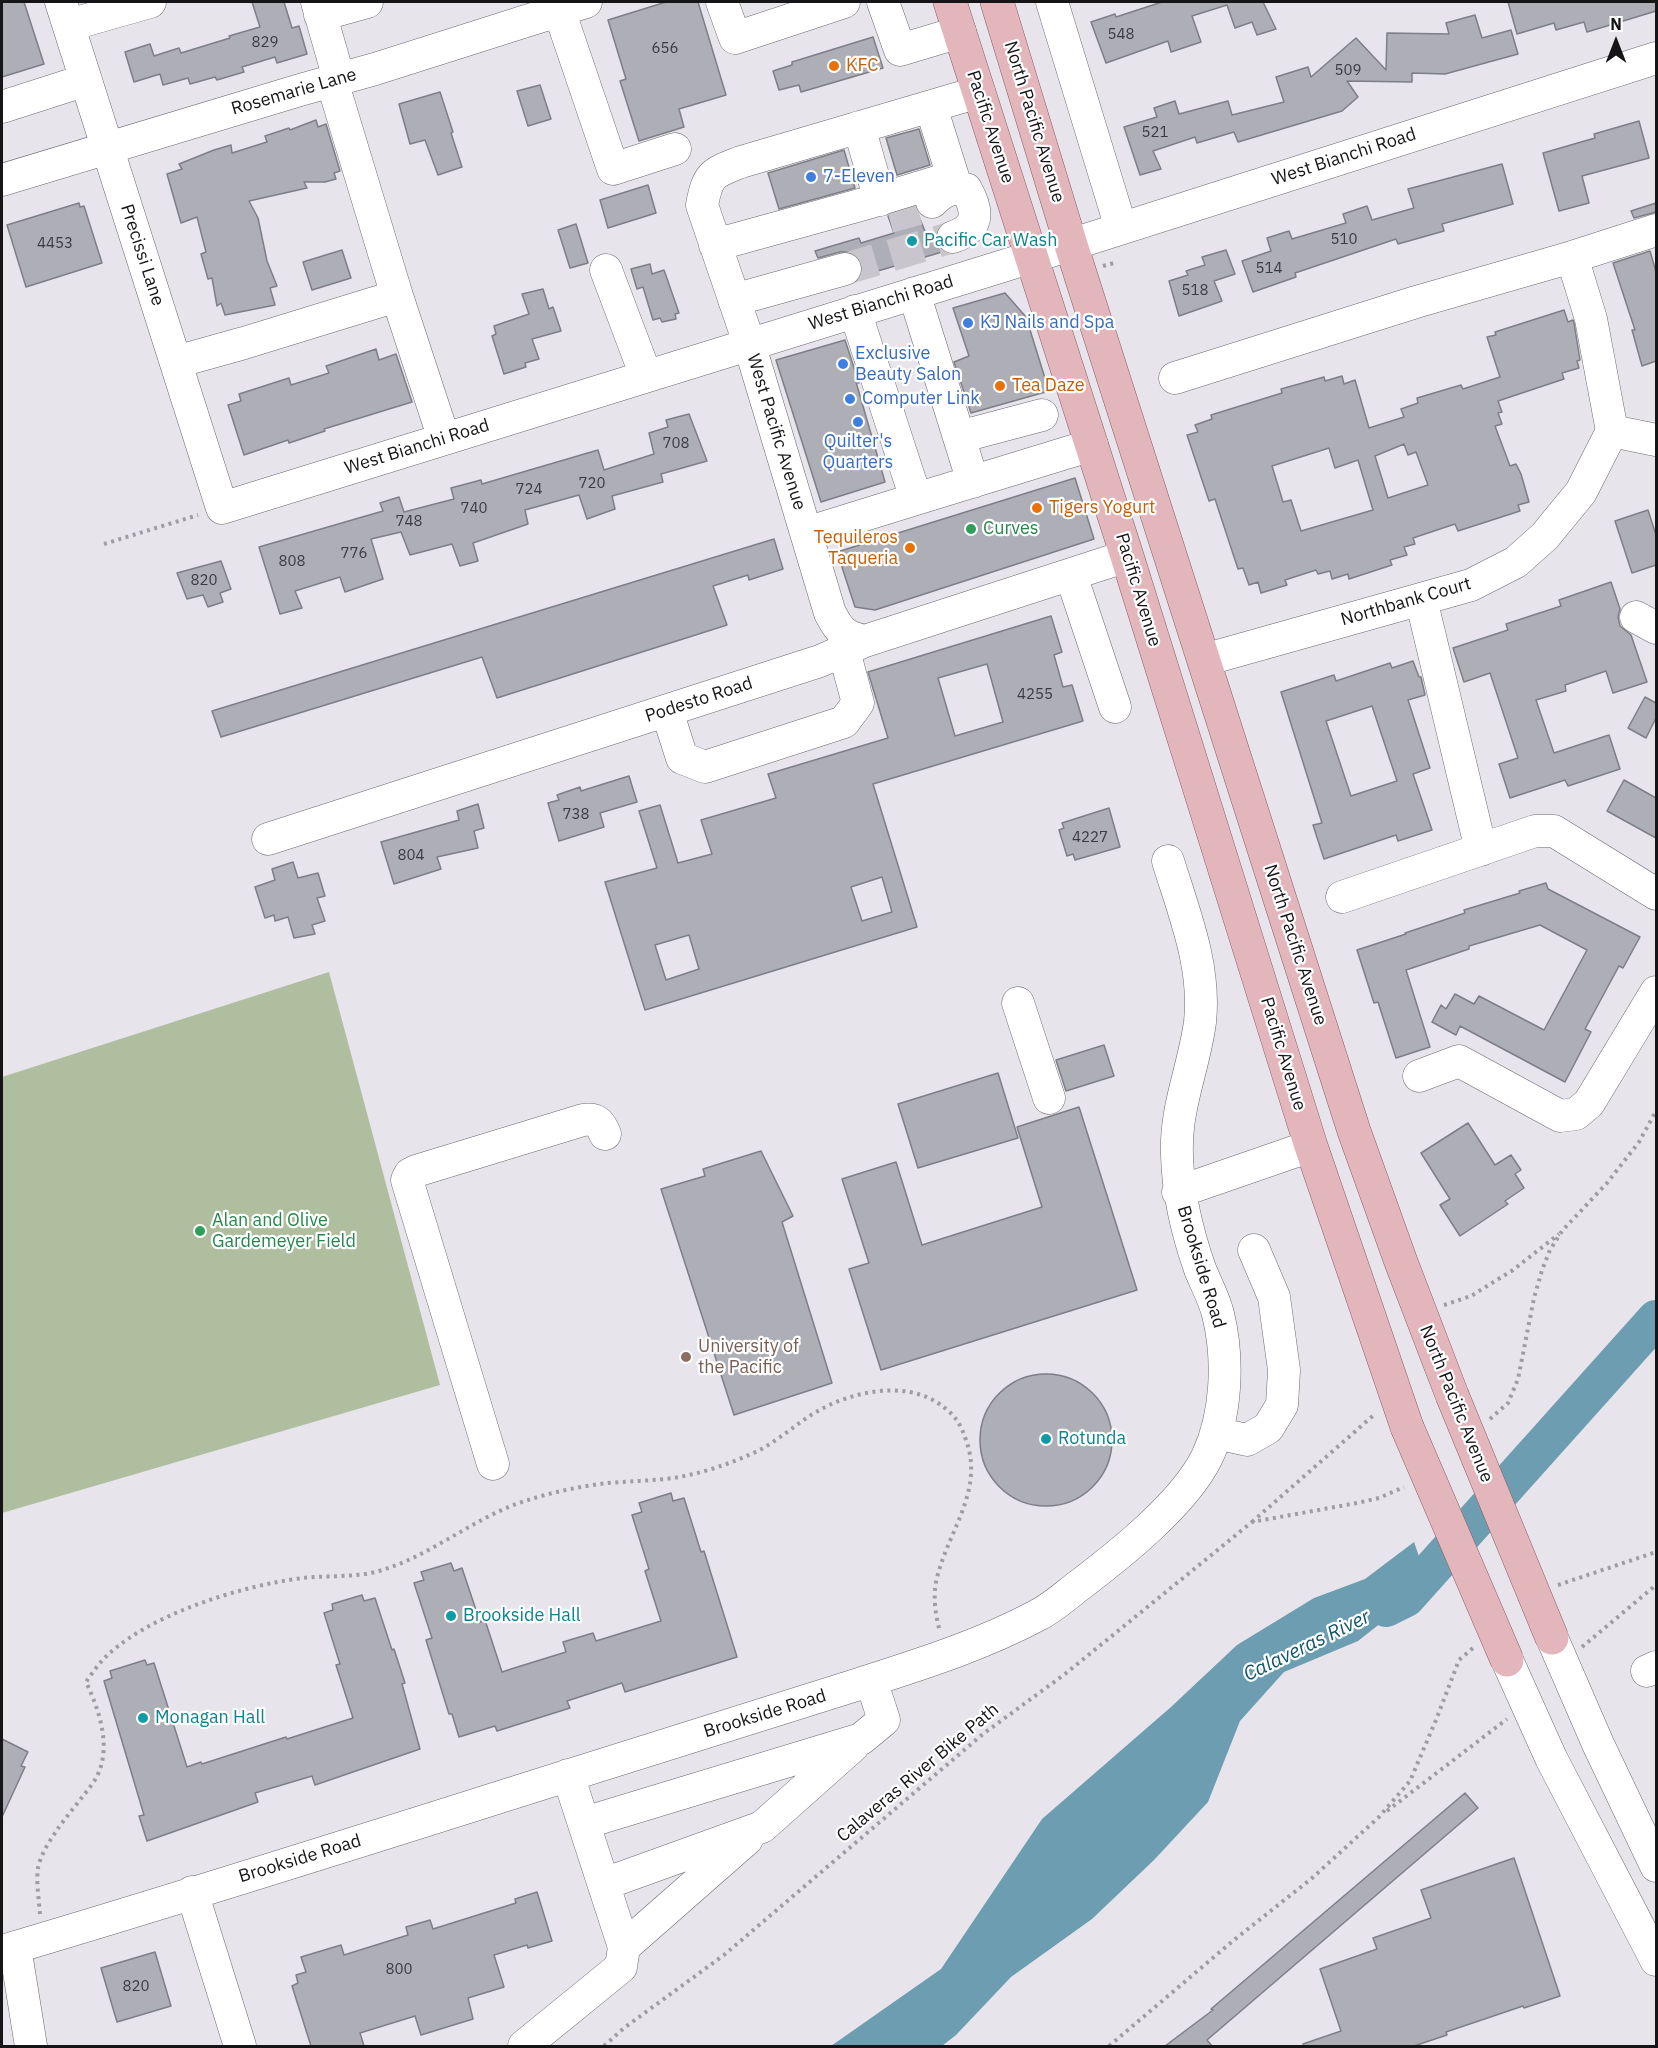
<!DOCTYPE html>
<html>
<head>
<meta charset="utf-8">
<style>
	body { margin:0 }
	#map { position:relative; width:1658px; height:2048px; overflow:hidden; background:#e7e4ec; font-family:"IBM Plex Sans",sans-serif }
	canvas { display:block }
	.frame { position:absolute; inset:0; border:3px solid #151417; pointer-events:none }
	.north { position:absolute; left:1586px; top:12px; width:60px; height:60px; -webkit-text-stroke:4px #fff; paint-order:stroke; rotate:0deg; font-size:16px; font-weight:700; line-height:24px; text-align:center; color:#151417 }
	.north::after { content:''; display:block; margin:auto; width:21px; height:27px; background:#151417; clip-path:polygon(50% 0,100% 100%,50% 72%,0 100%) }
</style>
</head>
<body>
<div id="map">
<canvas width="1658" height="2048"></canvas>
<div class="frame"></div>
<div class="north">N</div>
</div>
<script>
const context = document.querySelector('canvas').getContext('2d');
context.lineJoin = 'round';
function fillPath(path, color) { context.fillStyle = color; context.fill(path, 'evenodd'); }
function stroke(path, color, width, dash) { context.strokeStyle = color; context.lineWidth = width; context.lineCap = dash ? 'butt' : 'round'; context.setLineDash(dash || []); context.stroke(path); }
function drawText(font, color, halo, rows, align = 'center') {
  context.font = font + ' "IBM Plex Sans",sans-serif'; context.lineWidth = 4.5; context.setLineDash([]); context.textBaseline = 'middle'; context.strokeStyle = halo; context.fillStyle = color; for (const [text, x, y, turn = 0] of rows) {
    context.save(); context.translate(x, y); context.rotate((+turn || 0) * Math.PI / 180); context.textAlign = isNaN(turn) ? turn : align; if (halo) context.strokeText(text, 0, 0); context.fillText(text, 0, 0); context.restore();
  }
}
fillPath(new Path2D(`
	M 329,972 L 440,1385 L 2,1513 L 2,1077 Z`), '#afbe9e');
fillPath(new Path2D(`
	M 1414,1542 L 1429,1585 L 1358,1641 L 1284,1672 L 1240,1721 L 1208,1802 L 1154,1860 L 1092,1919 L 1011,1977 L 956,2035 L 942,2046 L 831,2046 L 941,1969 L 1042,1819 L 1171,1707 L 1237,1645 L 1314,1598 L 1365,1579 Z`), '#6c9db1');
stroke(new Path2D(`
	M 1386,1608 L 1406,1598 L 1656,1319`), '#6c9db1', 38);
const building = new Path2D(`
	M 2,2 L 24,2 L 44,64 L 2,77 Z
	M 252,2 L 284,2 L 292,28 L 299,26 L 307,54 L 277,63 L 275,57 L 242,67 L 244,72 L 217,80 L 215,77 L 190,84 L 188,78 L 163,85 L 160,74 L 134,82 L 125,52 L 150,44 L 154,56 L 179,48 L 181,53 L 230,38 L 229,36 L 260,27 Z
	M 666,2 L 698,2 L 726,95 L 679,109 L 684,127 L 639,141 L 620,81 L 626,79 L 608,20 Z
	M 1162,2 L 1263,2 L 1276,29 L 1257,35 L 1252,22 L 1235,28 L 1227,5 L 1192,16 L 1201,42 L 1171,52 L 1168,41 L 1106,63 L 1091,22 L 1115,14 L 1116,17 Z
	M 1508,2 L 1656,2 L 1656,11 L 1587,32 L 1584,22 L 1556,30 L 1554,23 L 1517,34 Z
	M 1475,15 L 1482,38 L 1511,30 L 1518,54 L 1445,74 L 1412,73 L 1412,82 L 1347,81 L 1358,97 L 1342,111 L 1238,142 L 1234,132 L 1197,143 L 1195,137 L 1153,151 L 1161,169 L 1140,175 L 1124,127 L 1157,117 L 1154,108 L 1175,101 L 1179,114 L 1228,101 L 1232,115 L 1284,102 L 1276,77 L 1308,67 L 1311,77 L 1356,38 L 1386,70 L 1387,33 L 1449,34 L 1446,23 Z
	M 873,37 L 883,68 L 801,92 L 799,85 L 779,90 L 773,71 L 792,65 L 792,62 Z
	M 540,85 L 551,119 L 528,126 L 517,91 Z
	M 440,92 L 453,132 L 451,133 L 462,167 L 438,175 L 425,140 L 410,144 L 399,104 Z
	M 316,120 L 318,127 L 326,124 L 340,171 L 334,173 L 336,179 L 325,182 L 304,182 L 307,188 L 249,201 L 258,218 L 267,261 L 277,286 L 270,288 L 275,305 L 225,315 L 221,303 L 217,306 L 212,278 L 208,279 L 201,254 L 206,252 L 197,217 L 181,223 L 167,174 L 182,169 L 179,164 L 214,150 L 231,145 L 232,153 L 267,142 L 265,136 L 289,128 L 290,130 Z
	M 1639,121 L 1649,158 L 1582,176 L 1589,203 L 1559,211 L 1543,153 L 1595,138 L 1594,134 Z
	M 919,129 L 930,165 L 897,175 L 886,138 Z
	M 844,150 L 855,188 L 779,209 L 768,173 Z
	M 1502,164 L 1513,204 L 1442,224 L 1444,231 L 1398,244 L 1396,239 L 1295,273 L 1296,277 L 1253,292 L 1242,261 L 1271,251 L 1267,238 L 1289,231 L 1292,239 L 1346,223 L 1343,214 L 1367,206 L 1372,220 L 1414,208 L 1408,189 Z
	M 648,185 L 656,213 L 608,228 L 600,200 Z
	M 79,203 L 80,207 L 84,206 L 102,263 L 26,287 L 7,225 Z
	M 1656,203 L 1656,212 L 1634,218 L 1631,211 Z
	M 915,207 L 927,236 L 936,233 L 936,244 L 942,252 L 861,276 L 862,264 L 857,256 L 850,252 L 840,252 L 818,258 L 815,251 L 859,238 L 861,243 L 894,233 L 888,216 Z
	M 576,224 L 588,263 L 570,268 L 558,230 Z
	M 342,250 L 351,278 L 312,290 L 303,262 Z
	M 1226,250 L 1235,274 L 1214,281 L 1222,301 L 1179,316 L 1169,281 L 1188,275 L 1186,271 L 1205,265 L 1202,257 Z
	M 1650,251 L 1656,272 L 1656,361 L 1642,366 L 1632,330 L 1635,330 L 1613,263 Z
	M 650,264 L 652,274 L 664,270 L 679,313 L 675,314 L 676,319 L 662,322 L 660,318 L 653,320 L 643,287 L 637,289 L 631,269 Z
	M 543,289 L 549,309 L 553,307 L 561,331 L 532,339 L 539,359 L 525,363 L 526,367 L 504,374 L 492,336 L 496,334 L 494,326 L 529,314 L 522,294 Z
	M 1005,293 L 1026,317 L 1049,391 L 971,413 L 954,362 L 969,356 L 953,308 Z
	M 1564,310 L 1568,322 L 1573,320 L 1574,323 L 1580,360 L 1577,361 L 1579,368 L 1562,373 L 1564,379 L 1498,401 L 1502,412 L 1498,413 L 1502,424 L 1495,426 L 1510,466 L 1516,464 L 1521,474 L 1529,502 L 1518,505 L 1520,511 L 1458,531 L 1455,524 L 1413,538 L 1415,544 L 1404,547 L 1407,555 L 1390,560 L 1392,565 L 1349,579 L 1348,574 L 1332,579 L 1330,571 L 1318,574 L 1316,570 L 1285,580 L 1287,585 L 1261,593 L 1258,582 L 1249,585 L 1243,568 L 1238,569 L 1215,499 L 1209,501 L 1187,435 L 1198,432 L 1195,425 L 1212,419 L 1211,415 L 1282,393 L 1281,389 L 1324,377 L 1325,381 L 1342,376 L 1344,384 L 1355,380 L 1369,428 L 1404,417 L 1401,409 L 1418,403 L 1417,398 L 1461,385 L 1463,389 L 1500,377 L 1487,337 L 1496,335 L 1495,332 ZM 1404,444 L 1408,455 L 1416,452 L 1428,485 L 1388,498 L 1375,456 ZM 1329,448 L 1335,468 L 1358,460 L 1373,510 L 1301,531 L 1291,500 L 1283,502 L 1272,466 Z
	M 845,340 L 859,383 L 856,382 L 885,482 L 821,502 L 776,360 Z
	M 376,349 L 379,360 L 396,354 L 412,402 L 324,429 L 325,431 L 289,443 L 288,440 L 244,455 L 228,405 L 241,401 L 239,394 L 289,378 L 291,385 L 329,373 L 326,366 Z
	M 689,414 L 707,461 L 661,474 L 663,482 L 612,496 L 615,509 L 587,519 L 579,495 L 525,510 L 528,524 L 473,543 L 478,561 L 460,566 L 452,544 L 410,555 L 401,532 L 371,539 L 383,579 L 345,592 L 340,577 L 295,591 L 302,608 L 280,614 L 259,547 L 383,511 L 380,503 L 399,497 L 404,512 L 454,499 L 451,488 L 481,480 L 482,484 L 598,450 L 604,470 L 654,454 L 649,433 L 668,427 L 666,420 Z
	M 1075,478 L 1094,539 L 875,610 L 855,607 L 837,552 Z
	M 1648,510 L 1656,535 L 1656,565 L 1632,573 L 1615,521 Z
	M 774,539 L 783,569 L 749,580 L 748,575 L 713,586 L 727,625 L 497,698 L 482,657 L 221,737 L 212,711 Z
	M 221,561 L 231,589 L 220,593 L 223,602 L 208,607 L 203,595 L 187,599 L 177,573 Z
	M 1611,582 L 1620,609 L 1618,617 L 1620,626 L 1631,635 L 1647,682 L 1613,693 L 1606,671 L 1565,685 L 1566,691 L 1536,700 L 1554,753 L 1609,735 L 1620,769 L 1568,786 L 1565,780 L 1510,798 L 1499,764 L 1518,758 L 1490,673 L 1464,682 L 1453,648 L 1508,630 L 1506,624 L 1561,606 L 1559,600 Z
	M 1051,616 L 1062,652 L 1054,655 L 1063,687 L 1072,685 L 1083,721 L 873,784 L 917,927 L 645,1010 L 605,882 L 657,868 L 639,811 L 660,805 L 678,863 L 712,854 L 701,820 L 776,798 L 768,774 L 888,738 L 868,672 ZM 987,664 L 1003,722 L 955,736 L 938,678 ZM 882,877 L 892,912 L 862,921 L 851,887 ZM 689,935 L 699,969 L 666,980 L 655,945 Z
	M 1413,661 L 1419,677 L 1421,677 L 1425,695 L 1408,700 L 1430,768 L 1413,774 L 1432,830 L 1398,841 L 1396,835 L 1324,859 L 1313,825 L 1322,823 L 1281,692 L 1334,675 L 1336,681 L 1390,663 L 1392,668 ZM 1372,706 L 1397,781 L 1351,796 L 1326,721 Z
	M 1645,697 L 1656,703 L 1656,718 L 1646,738 L 1628,728 Z
	M 629,776 L 637,802 L 600,813 L 604,827 L 559,841 L 548,803 L 559,800 L 557,795 L 580,787 L 581,791 Z
	M 1624,780 L 1656,798 L 1656,838 L 1607,811 Z
	M 478,804 L 484,828 L 474,831 L 478,848 L 437,857 L 441,869 L 394,884 L 381,842 L 459,820 L 457,811 Z
	M 1109,808 L 1120,847 L 1075,860 L 1073,854 L 1067,856 L 1059,830 L 1064,828 L 1062,823 Z
	M 293,862 L 298,878 L 318,873 L 325,896 L 317,898 L 325,921 L 312,925 L 315,934 L 294,938 L 288,917 L 275,921 L 274,915 L 265,918 L 255,887 L 275,880 L 272,869 Z
	M 1546,883 L 1548,889 L 1640,937 L 1623,968 L 1619,966 L 1585,1029 L 1591,1032 L 1565,1082 L 1460,1026 L 1456,1035 L 1432,1022 L 1441,1005 L 1446,1009 L 1455,994 L 1474,1004 L 1479,996 L 1544,1030 L 1587,950 L 1540,925 L 1469,946 L 1469,949 L 1406,970 L 1430,1047 L 1396,1058 L 1378,1002 L 1374,1003 L 1357,950 L 1406,934 L 1405,933 L 1465,913 L 1464,910 L 1520,893 L 1519,891 Z
	M 1104,1045 L 1114,1076 L 1066,1091 L 1056,1060 Z
	M 998,1073 L 1018,1138 L 918,1168 L 898,1104 Z
	M 1079,1107 L 1137,1290 L 881,1370 L 849,1269 L 869,1263 L 842,1179 L 896,1162 L 922,1245 L 1042,1207 L 1017,1127 Z
	M 1468,1123 L 1495,1165 L 1511,1155 L 1521,1170 L 1515,1174 L 1524,1188 L 1505,1201 L 1508,1204 L 1460,1236 L 1440,1205 L 1450,1199 L 1421,1153 Z
	M 761,1151 L 793,1216 L 782,1222 L 832,1383 L 734,1415 L 661,1189 L 705,1176 L 703,1169 Z
	M980 1440a66 66 0 1 1 132 0a66 66 0 1 1-132 0Z
	M 671,1493 L 673,1501 L 684,1498 L 701,1552 L 704,1551 L 737,1657 L 625,1692 L 622,1683 L 567,1701 L 570,1708 L 497,1731 L 495,1726 L 459,1737 L 452,1714 L 449,1714 L 426,1640 L 432,1638 L 414,1583 L 424,1580 L 421,1572 L 451,1563 L 454,1571 L 462,1568 L 480,1622 L 485,1620 L 502,1672 L 511,1669 L 566,1652 L 563,1642 L 593,1633 L 596,1641 L 661,1621 L 645,1571 L 649,1569 L 632,1515 L 642,1512 L 639,1503 Z
	M 362,1595 L 364,1601 L 375,1598 L 392,1650 L 394,1649 L 405,1683 L 402,1684 L 420,1749 L 315,1785 L 312,1776 L 255,1793 L 258,1802 L 147,1841 L 139,1816 L 144,1815 L 104,1681 L 112,1678 L 110,1671 L 145,1660 L 147,1665 L 154,1663 L 187,1767 L 201,1762 L 202,1764 L 286,1737 L 287,1739 L 353,1718 L 336,1665 L 340,1664 L 324,1613 L 333,1610 L 332,1604 Z
	M 2,1739 L 28,1752 L 21,1766 L 25,1767 L 2,1817 Z
	M 1465,1793 L 1478,1808 L 1207,2040 L 1212,2046 L 1165,2046 L 1213,2010 L 1211,2009 Z
	M 1514,1858 L 1560,1996 L 1524,2008 L 1523,2006 L 1446,2032 L 1447,2035 L 1414,2046 L 1304,2046 L 1303,2044 L 1341,2031 L 1320,1969 L 1377,1949 L 1373,1938 L 1431,1918 L 1421,1890 Z
	M 537,1892 L 552,1941 L 528,1948 L 527,1945 L 494,1955 L 504,1987 L 468,1998 L 473,2019 L 421,2035 L 415,2016 L 360,2033 L 364,2046 L 311,2046 L 292,1986 L 298,1983 L 296,1975 L 306,1972 L 301,1957 L 341,1945 L 344,1955 L 408,1935 L 406,1927 L 430,1920 L 433,1929 L 516,1903 L 515,1899 Z
	M 155,1952 L 171,2006 L 117,2022 L 101,1968 Z`);
fillPath(building, '#aeaeb6');
stroke(building, '#7e7e86', 1.5);
stroke(new Path2D(`
	M 889,217 L 918,209
	M 845,269 L 953,237`), '#c8c5cc', 32, [32, 16]);
const minor = new Path2D(`
	M 61,2 L 222,508 L 1032,257 L 1656,58
	M 317,2 L 339,79
	M 722,2 L 735,38 L 844,2
	M 883,2 L 900,50 L 960,32
	M 1052,2 L 1121,228
	M 559,10 L 613,169 L 675,149
	M 320,15 L 367,2
	M 69,25 L 150,2
	M 332,81 L 397,296 L 444,439
	M 2,107 L 86,80
	M 859,127 L 880,200
	M 2,180 L 300,90 L 375,69 L 586,2
	M 932,202 C 943,191 951,187 966,189 C 979,212 979,228 953,237
	M 715,245 L 871,202 L 953,177 L 931,107
	M 606,270 L 646,376
	M 914,293 L 973,482
	M 734,300 L 845,269
	M 855,311 L 916,499 L 1092,445
	M 176,362 L 244,343 L 397,296
	M 1175,378 L 1416,302 L 1572,257
	M 1612,431 L 1591,319 L 1572,257 L 1656,230
	M 1612,431 L 1656,440
	M 959,437 L 1042,415
	M 806,533 L 916,499
	M 1071,575 L 1115,707
	M 1421,599 L 1481,850
	M 1636,617 L 1656,628
	M 865,641 C 844,636 840,632 830,613 L 749,343 L 702,205 C 708,173 713,173 741,162 L 979,92
	M 1204,660 L 1471,585 L 1516,562 L 1545,536 L 1581,492 L 1612,431
	M 667,711 L 682,758 L 705,767 L 844,722 L 858,703 L 844,651
	M 268,839 L 820,661 L 865,641 L 1127,556
	M 1342,897 L 1535,831 L 1554,831 L 1656,894
	M 1018,1003 L 1049,1098
	M 1419,1076 L 1459,1061 L 1560,1116 L 1576,1114 L 1589,1103 L 1656,992
	M 1178,1192 L 1311,1146
	M 1216,1433 L 1247,1440 L 1268,1428 L 1282,1405 L 1284,1370 L 1274,1297 L 1254,1250
	M 493,1464 L 407,1180 L 410,1174 L 416,1171 L 583,1120 C 596,1118 600,1122 605,1134
	M 1552,1638 L 1598,1744 L 1656,1866
	M 1507,1660 L 1551,1758 L 1656,1960
	M 1647,1671 L 1656,1667
	M 584,1823 L 861,1739 L 884,1720 L 871,1680
	M 604,1884 L 762,1827 L 853,1746
	M 192,1892 L 240,2046
	M 15,1947 L 31,2046
	M 624,1947 L 747,1839
	M 2,1951 C 216,1888 429,1819 643,1752 C 714,1730 785,1708 856,1685 C 918,1665 980,1646 1038,1615 C 1052,1608 1064,1597 1077,1587 C 1118,1556 1184,1504 1207,1457 C 1227,1415 1229,1359 1218,1314 C 1214,1298 1206,1284 1200,1269 C 1187,1232 1178,1195 1177,1155 C 1175,1107 1194,1068 1200,1022 C 1206,966 1184,913 1168,861
	M 524,2046 L 621,1967 L 624,1947 L 568,1775`);
const major = new Path2D(`
	M 950,2 L 1127,556 L 1311,1146 L 1407,1427
	M 997,2 L 1071,245 L 1354,1131 L 1401,1262 L 1452,1395`);
stroke(minor, '#6c6970', 33);
stroke(major, '#8f5d64', 34);
stroke(new Path2D(`
	M 1103,266 L 1114,263
	M 104,544 L 198,515
	M 1444,1305 L 1471,1296 L 1513,1270 L 1559,1234
	M 1490,1419 L 1508,1403 L 1518,1379 L 1534,1298 L 1542,1270 L 1550,1250 L 1562,1231 L 1607,1183 L 1639,1142 L 1656,1111
	M 1252,1522 L 1375,1414
	M 1558,1585 L 1656,1552
	M 1582,1647 L 1656,1585
	M 1387,1811 L 1507,1719
	M 40,1914 C 39,1900 36,1882 38,1868 C 41,1853 51,1839 59,1827 C 70,1812 82,1798 93,1783 C 114,1752 100,1712 86,1682 C 90,1676 95,1669 100,1663 C 141,1616 243,1585 303,1578 C 329,1575 354,1578 379,1571 C 432,1556 475,1516 528,1500 C 553,1492 582,1486 608,1483 C 630,1481 651,1481 673,1478 C 699,1474 727,1465 751,1454 C 775,1444 794,1425 816,1412 C 850,1392 903,1380 938,1403 C 954,1414 960,1422 966,1440 C 984,1489 950,1529 938,1574 C 932,1593 935,1613 940,1632
	M 604,2046 L 624,2028 L 724,1955 L 983,1734 L 1065,1674 L 1252,1522 L 1357,1503 L 1379,1498 L 1404,1487
	M 1109,2046 L 1234,1940 L 1311,1879 L 1379,1817 L 1410,1781 L 1436,1720 L 1459,1660 L 1473,1648`), '#9f9da3', 4, [3, 4.5]);
stroke(minor, '#fff', 32);
stroke(major, '#e3b6bb', 33);
const majorBridge = new Path2D(`
	M 1452,1395 L 1552,1638
	M 1407,1427 L 1507,1660`);
stroke(majorBridge, '#8f5d64', 34, []);
stroke(majorBridge, '#e3b6bb', 33);
for (const [x, y, r, color] of [
	[834,66,6,"#e8710a"],
	[811,177,6,"#3f7fe0"],
	[912,241,6,"#0f9aa8"],
	[968,323,6,"#3f7fe0"],
	[843,364,6,"#3f7fe0"],
	[1000,386,6,"#e8710a"],
	[850,399,6,"#3f7fe0"],
	[858,422,6,"#3f7fe0"],
	[1037,508,6,"#e8710a"],
	[971,529,6,"#2e9e5b"],
	[910,548,6,"#e8710a"],
	[200,1231,6,"#2e9e5b"],
	[686,1357,6,"#8d6e63"],
	[1046,1439,6,"#0f9aa8"],
	[451,1616,6,"#0f9aa8"],
	[143,1718,6,"#0f9aa8"]
]) { const dot = new Path2D(); dot.arc(x, y, r, 0, 2 * Math.PI); context.fillStyle = color; context.fill(dot); stroke(dot, '#fff', 2); }
drawText('15px', '#3b3a3f', null, [
	["548",1121,35],
	["829",265,43],
	["656",665,49],
	["509",1348,71],
	["521",1155,133],
	["510",1344,240],
	["4453",55,244],
	["514",1269,269],
	["518",1195,291],
	["708",676,444],
	["720",592,484],
	["724",529,490],
	["740",474,509],
	["748",409,522],
	["776",354,554],
	["808",292,562],
	["820",204,581],
	["4255",1035,695],
	["738",576,815],
	["4227",1090,838],
	["804",411,856],
	["800",399,1970],
	["820",136,1987]
]);
drawText('18px', '#c56008', '#fff', [
	["KFC",846,66],
	["Tea Daze",1012,386],
	["Tigers Yogurt",1049,508],
	["Tequileros",898,538,"right"],
	["Taqueria",898,559,"right"]
], 'left');
drawText('18px', '#151417', '#fff', [
	["Rosemarie Lane",294,92,-16],
	["North Pacific Avenue",1034,122,73],
	["Pacific Avenue",990,127,72],
	["West Bianchi Road",1344,157,-18],
	["Precissi Lane",142,255,72],
	["West Bianchi Road",881,303,-17],
	["West Pacific Avenue",776,432,73],
	["West Bianchi Road",417,447,-17],
	["Pacific Avenue",1138,590,73],
	["Northbank Court",1406,602,-16],
	["Podesto Road",699,700,-18],
	["North Pacific Avenue",1295,945,72],
	["Pacific Avenue",1283,1054,73],
	["Brookside Road",1201,1267,73],
	["North Pacific Avenue",1456,1404,68],
	["Brookside Road",765,1714,-17],
	["Calaveras River Bike Path",918,1773,-40],
	["Brookside Road",300,1859,-17]
]);
drawText('18px', '#366cbe', '#fff', [
	["7-Eleven",823,177],
	["KJ Nails and Spa",980,323],
	["Exclusive",855,354],
	["Beauty Salon",855,375],
	["Computer Link",862,399],
	["Quilter's",858,442,"center"],
	["Quarters",858,463,"center"]
], 'left');
drawText('18px', '#0d838f', '#fff', [
	["Pacific Car Wash",924,241],
	["Rotunda",1058,1439],
	["Brookside Hall",463,1616],
	["Monagan Hall",155,1718]
], 'left');
drawText('18px', '#27864d', '#fff', [
	["Curves",983,529],
	["Alan and Olive",212,1221],
	["Gardemeyer Field",212,1242]
], 'left');
drawText('18px', '#785e54', '#fff', [
	["University of",698,1347],
	["the Pacific",698,1368]
], 'left');
drawText('italic 20px', '#13556b', '#fff', [
	["Calaveras River",1307,1646,-26]
]);
</script>
</body>
</html>
